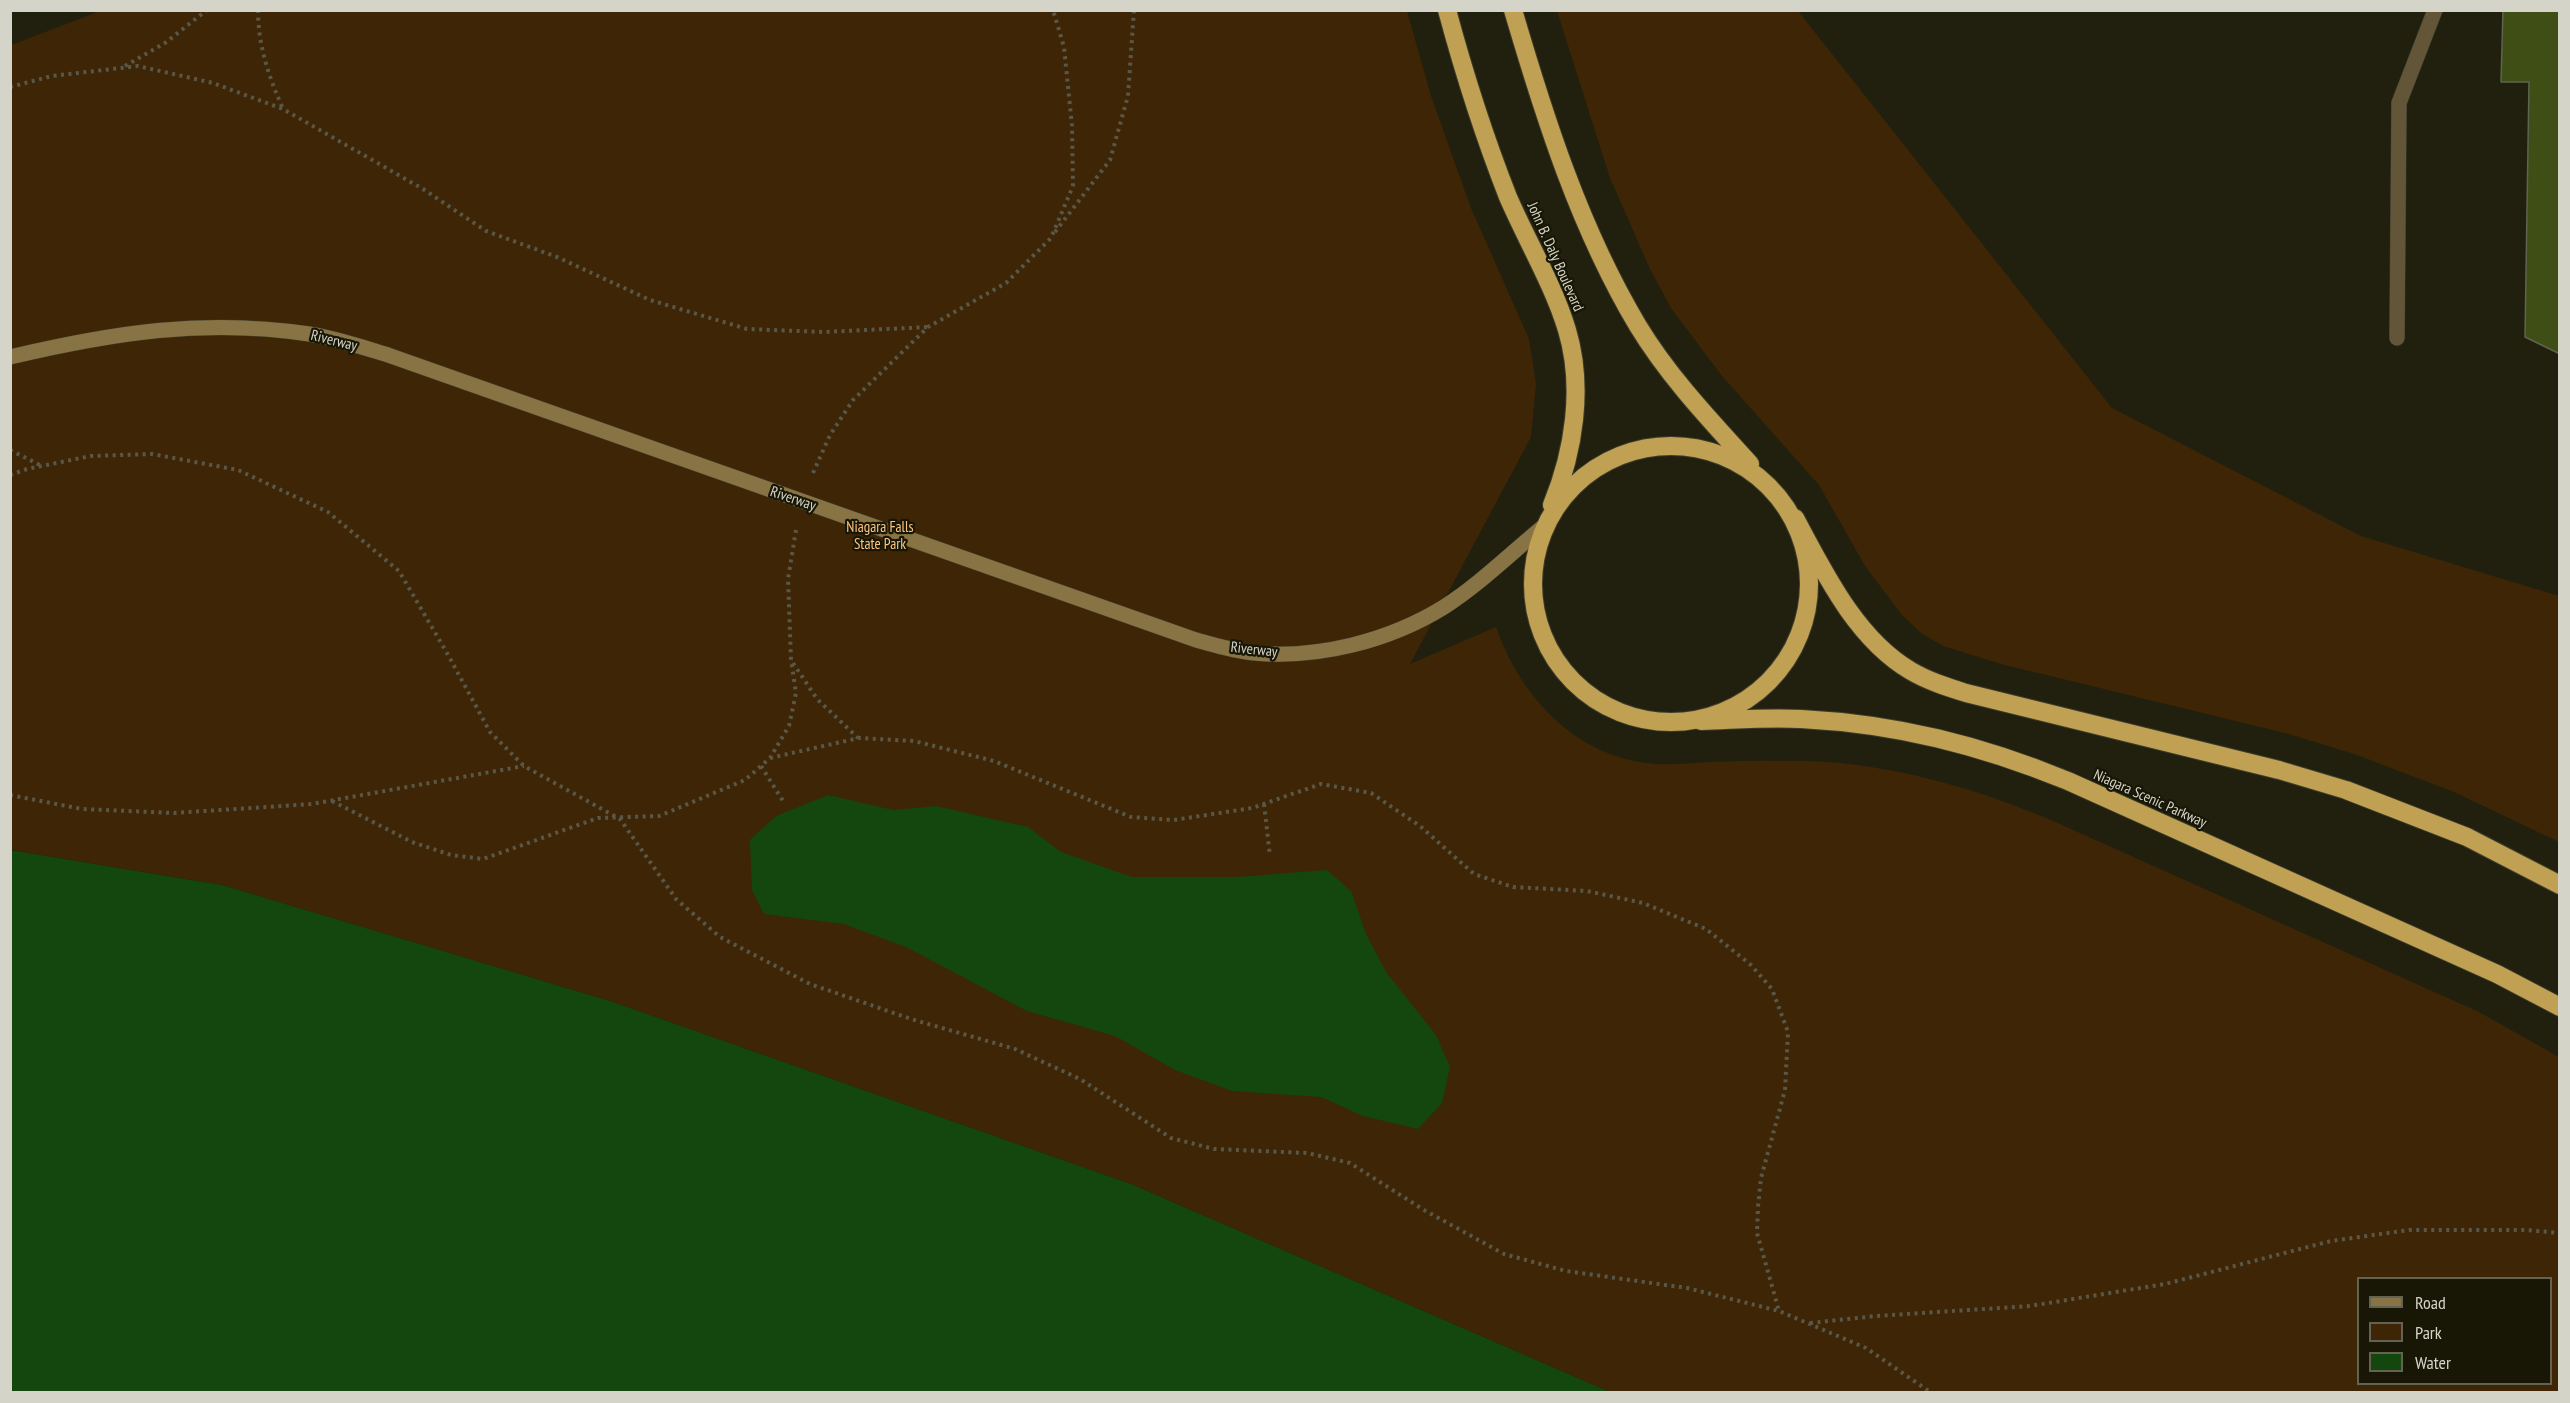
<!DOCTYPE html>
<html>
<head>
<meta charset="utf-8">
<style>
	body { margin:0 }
	#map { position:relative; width:2570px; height:1403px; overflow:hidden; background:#21200e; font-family:"PT Sans Narrow",sans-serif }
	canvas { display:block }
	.frame { position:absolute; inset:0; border:12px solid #d5d4c9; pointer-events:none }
	.legend { position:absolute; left:2357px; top:1277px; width:195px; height:108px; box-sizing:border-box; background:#181605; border:2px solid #646253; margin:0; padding:8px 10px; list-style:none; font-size:18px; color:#d5d4c9 }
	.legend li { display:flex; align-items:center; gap:12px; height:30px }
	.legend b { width:30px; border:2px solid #646253 }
</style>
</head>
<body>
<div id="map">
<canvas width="2570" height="1403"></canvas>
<div class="frame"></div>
<ul class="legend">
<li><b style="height:8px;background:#887344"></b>Road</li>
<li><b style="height:16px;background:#3e2506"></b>Park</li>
<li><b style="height:16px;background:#13470d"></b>Water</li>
</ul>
</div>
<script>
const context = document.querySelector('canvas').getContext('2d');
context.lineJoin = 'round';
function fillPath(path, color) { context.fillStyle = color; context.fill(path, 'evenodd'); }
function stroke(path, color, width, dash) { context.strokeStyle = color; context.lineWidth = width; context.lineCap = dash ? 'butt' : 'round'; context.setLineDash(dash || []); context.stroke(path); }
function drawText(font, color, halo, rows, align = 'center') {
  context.font = font + ' "PT Sans Narrow",sans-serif'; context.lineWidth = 4.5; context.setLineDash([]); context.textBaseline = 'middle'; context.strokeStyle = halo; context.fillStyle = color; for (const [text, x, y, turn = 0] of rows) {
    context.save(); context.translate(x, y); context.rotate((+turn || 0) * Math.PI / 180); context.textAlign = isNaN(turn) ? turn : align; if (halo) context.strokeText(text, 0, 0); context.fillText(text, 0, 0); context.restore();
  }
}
fillPath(new Path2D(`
	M 103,10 L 1407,11 L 1431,96 L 1471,208 L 1529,339 L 1536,384 L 1531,437 L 1410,664 L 1496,627 C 1520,695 1572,753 1646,763 C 1667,766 1689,763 1710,762 C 1749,761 1789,760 1828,762 C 1905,768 1980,790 2051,820 L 2479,1012 L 2559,1057 L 2559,1392 L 1610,1392 L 1131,1184 L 610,1001 L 222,885 L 11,850 L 11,45 ZM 2358,1278 L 2550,1278 L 2550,1384 L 2358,1384 Z
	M 1557,11 L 1798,11 L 2112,408 L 2361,536 L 2559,596 L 2559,842 L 2454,792 L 2357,755 L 2289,734 L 2001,664 L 1943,646 L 1921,633 L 1902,615 L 1865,566 L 1819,485 L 1722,376 L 1671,308 L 1650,269 L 1610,178 Z`), '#3e2506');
fillPath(new Path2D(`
	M 828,795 L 893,810 L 936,806 L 1028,827 L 1061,852 L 1132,877 L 1237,877 L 1327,870 L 1351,891 L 1366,934 L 1386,972 L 1436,1035 L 1450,1067 L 1442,1103 L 1418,1129 L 1363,1116 L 1321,1097 L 1232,1091 L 1175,1070 L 1115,1036 L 1027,1011 L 906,947 L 844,924 L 764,914 L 752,890 L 750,840 L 776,816 Z
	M 10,850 L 222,885 L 610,1001 L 1131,1184 L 1610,1392 L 11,1392 Z`), '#13470d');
const building = new Path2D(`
	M 2503,10 L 2560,10 L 2560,354 L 2525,337 L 2529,82 L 2501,82 Z`);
fillPath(building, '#3e4e15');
stroke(building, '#5d6450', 1.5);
const lane = new Path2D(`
	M 2397,338 L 2399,103 L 2435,10`);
const secondary = new Path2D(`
	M 10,357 C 112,333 204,318 309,334 C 335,338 362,347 388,355 L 1196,640 C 1215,645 1234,651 1254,653 C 1318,659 1389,641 1444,607 C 1480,584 1511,553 1544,526`);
const highway = new Path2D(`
	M 1447,10 C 1464,73 1484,136 1508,197 C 1527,241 1553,284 1567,330 C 1584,387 1574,451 1552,505
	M 1513,10 C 1545,119 1580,229 1638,326 C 1669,377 1710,420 1750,464
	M1533 584a138 138 0 1 1 276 0a138 138 0 1 1-276 0Z
	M 1795,518 C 1824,572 1856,639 1911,671 C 1928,681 1947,687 1966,693 L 2279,770 L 2346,790 L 2467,837 L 2560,885
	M 1701,721 C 1734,720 1768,717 1801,719 C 1897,724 1980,745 2068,781 L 2497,974 L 2560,1007`);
stroke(lane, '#3e3d2c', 16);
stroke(secondary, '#3e3d2c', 16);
stroke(highway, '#3e3d2c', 20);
stroke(new Path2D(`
	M 258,10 C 258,46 269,77 283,109
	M 125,66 L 165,43 L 207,10
	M 10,87 L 52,76 L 138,66 L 213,83 L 283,109 L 423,189 L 486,231 L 557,257 L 650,300 L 747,329 L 824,332 L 928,327
	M 1055,232 L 1110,160 L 1128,96 L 1134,10
	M 10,450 L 42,466
	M 813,473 L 830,435 L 853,400 L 928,327 L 1006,283 L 1051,238 L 1073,186 L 1072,126 L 1064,47 L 1053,10
	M 10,475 L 27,469 L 91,456 L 152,454 L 238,470 L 328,512 L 399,571 L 447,653 L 490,732 L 524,766 L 620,819 L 676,899 L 720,937 L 810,984 L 911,1019 L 1015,1049 L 1080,1079 L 1171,1138 L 1214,1149 L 1307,1153 L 1350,1163 L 1424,1210 L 1504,1254 L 1566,1271 L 1687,1288 L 1779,1311 L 1866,1348 L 1930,1392
	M 793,663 L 817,699 L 858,738
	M 770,758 L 859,738 L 914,741 L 994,761 L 1131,817 L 1174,820 L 1252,808 L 1321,784 L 1371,793 L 1420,826 L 1474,874 L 1513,887 L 1587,891 L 1643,903 L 1706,929 L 1751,965 L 1772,989 L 1788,1032 L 1785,1090 L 1761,1178 L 1758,1207 L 1757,1233 L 1779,1311
	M 761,766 L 783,801
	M 10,795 L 82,809 L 174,813 L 312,804 L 524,766
	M 332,801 L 412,842 L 451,855 L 483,859 L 598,818 L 659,816 L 745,780 L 770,758 L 789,726 L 796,693 L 791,659 L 788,579 L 796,530
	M 1264,804 L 1270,856
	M 1810,1323 L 1876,1316 L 2030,1306 L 2165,1284 L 2331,1241 L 2409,1230 L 2525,1230 L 2560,1233`), '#595848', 4, [3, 4.5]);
stroke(lane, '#625538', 15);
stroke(secondary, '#887344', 15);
stroke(highway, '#c0a053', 18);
drawText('15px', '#d5d4c9', '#181605', [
	["John B. Daly Boulevard",1555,257,66],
	["Riverway",334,341,14],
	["Riverway",793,499,19],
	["Riverway",1254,650,6],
	["Niagara Scenic Parkway",2150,799,24]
]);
drawText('15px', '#ffc482', '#181605', [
	["Niagara Falls",880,528],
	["State Park",880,545]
]);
</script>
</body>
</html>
